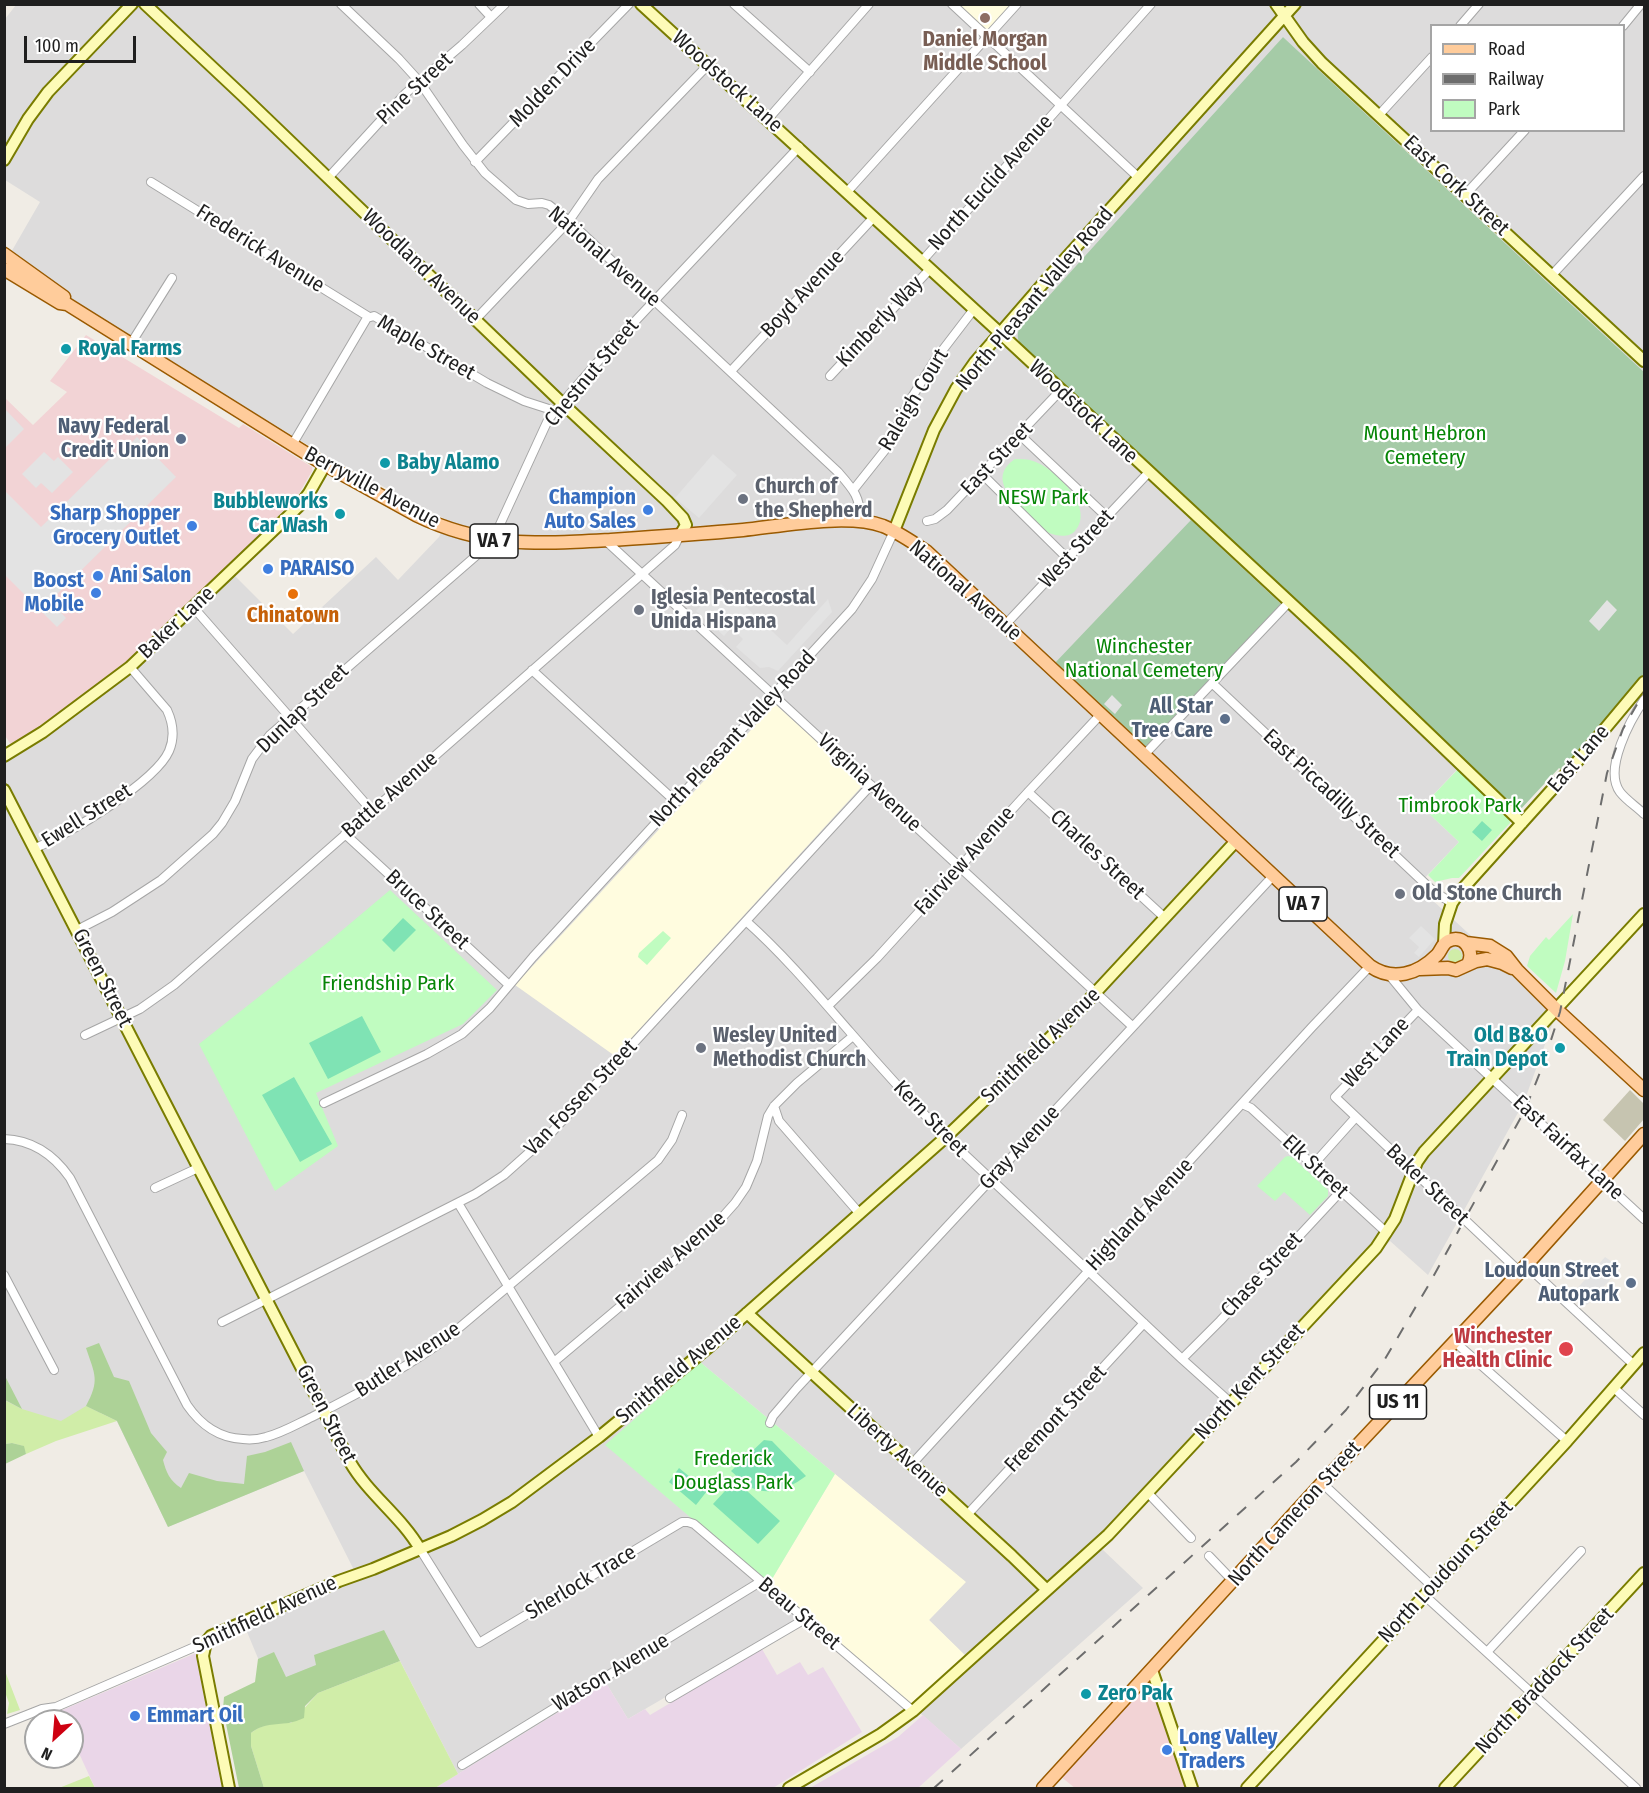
<!DOCTYPE html>
<html>
<head>
<meta charset="utf-8">
<style>
	body { margin:0 }
	#map { position:relative; width:1649px; height:1793px; overflow:hidden; background:#f0ece5; font-family:"Fira Sans Condensed",sans-serif }
	canvas { display:block }
	.frame { position:absolute; inset:0; border:6px solid #1f1f1f; pointer-events:none }
	.legend { position:absolute; left:1430px; top:24px; width:195px; height:108px; box-sizing:border-box; background:#fff; border:2px solid #a5a5a5; margin:0; padding:8px 10px; list-style:none; font-size:18px; color:#1f1f1f }
	.legend li { display:flex; align-items:center; gap:12px; height:30px }
	.legend b { width:30px; border:2px solid #a5a5a5 }
	.north { position:absolute; left:24px; top:1709px; width:60px; height:60px; box-sizing:border-box; background:#fff; border:2px solid #a5a5a5; border-radius:50%; rotate:206deg; font-size:16px; font-weight:700; line-height:24px; text-align:center; color:#1f1f1f }
	.north::after { content:''; display:block; margin:auto; width:21px; height:27px; background:#ce0011; clip-path:polygon(50% 0,100% 100%,50% 72%,0 100%) }
	.scale { position:absolute; left:24px; top:36px; width:112px; height:27px; box-sizing:border-box; border:3px solid #1f1f1f; border-top:0; padding-left:8px; font-size:18px; line-height:21px; white-space:nowrap; color:#1f1f1f; -webkit-text-stroke:4px #fff; paint-order:stroke }
</style>
</head>
<body>
<div id="map">
<canvas width="1649" height="1793"></canvas>
<div class="frame"></div>
<ul class="legend">
<li><b style="height:8px;background:#ffcc9b"></b>Road</li>
<li><b style="height:8px;background:#6d6d6d"></b>Railway</li>
<li><b style="height:16px;background:#c0fcc0"></b>Park</li>
</ul>
<div class="north">N</div>
<div class="scale">100 m</div>
</div>
<script>
const context = document.querySelector('canvas').getContext('2d');
context.lineJoin = 'round';
function fillPath(path, color) { context.fillStyle = color; context.fill(path, 'evenodd'); }
function stroke(path, color, width, dash) { context.strokeStyle = color; context.lineWidth = width; context.lineCap = dash ? 'butt' : 'round'; context.setLineDash(dash || []); context.stroke(path); }
function drawText(font, color, halo, rows, align = 'center') {
  context.font = font + ' "Fira Sans Condensed",sans-serif'; context.lineWidth = 4.5; context.setLineDash([]); context.textBaseline = 'middle'; context.strokeStyle = halo; context.fillStyle = color; for (const [text, x, y, turn = 0] of rows) {
    context.save(); context.translate(x, y); context.rotate((+turn || 0) * Math.PI / 180); context.textAlign = isNaN(turn) ? turn : align; if (halo) context.strokeText(text, 0, 0); context.fillText(text, 0, 0); context.restore();
  }
}
fillPath(new Path2D(`
	M 16,5 L 1644,5 L 1644,372 L 1283,37 L 1027,354 L 1465,761 L 1422,807 L 1459,842 L 1417,886 L 1556,1014 L 1524,1102 L 1428,1275 L 1390,1241 L 1102,1549 L 1143,1588 L 961,1749 L 913,1707 L 966,1657 L 929,1620 L 965,1582 L 700,1362 L 606,1445 L 806,1615 L 628,1719 L 606,1683 L 458,1774 L 395,1651 L 272,1692 L 245,1627 L 357,1580 L 353,1568 L 304,1471 L 168,1527 L 111,1409 L 24,1446 L 4,1413 L 4,749 L 33,733 L 126,662 L 227,568 L 293,634 L 376,557 L 398,580 L 439,537 L 447,520 L 333,460 L 25,275 L 6,261 L 40,202 L 5,180 L 5,19 ZM 1432,26 L 1624,26 L 1624,130 L 1432,130 Z`), '#dddcdc');
fillPath(new Path2D(`
	M 86,335 L 239,428 L 243,424 L 312,467 L 312,471 L 297,497 L 227,568 L 126,662 L 33,733 L 11,745 L 4,734 L 4,397 L 33,425 L 67,392 L 50,381 Z
	M 1146,1683 L 1153,1686 L 1189,1788 L 1075,1788 L 1060,1776 Z`), '#f2d3d5');
fillPath(new Path2D(`
	M 762,1649 L 777,1675 L 800,1662 L 808,1675 L 823,1667 L 862,1732 L 773,1788 L 435,1788 L 606,1683 L 628,1719 L 645,1709 L 650,1715 Z
	M 196,1653 L 223,1788 L 95,1788 L 72,1738 L 72,1721 L 64,1721 L 60,1711 Z
	M 923,1715 L 961,1749 L 918,1788 L 810,1788 L 898,1737 Z`), '#ead6e8');
fillPath(new Path2D(`
	M 952,5 L 1017,5 L 986,37 Z
	M 775,704 L 864,784 L 615,1056 L 515,985 Z
	M 835,1474 L 966,1582 L 929,1620 L 967,1657 L 913,1707 L 769,1584 Z`), '#fffcdf');
fillPath(new Path2D(`
	M 1630,1090 L 1644,1104 L 1644,1119 L 1625,1141 L 1603,1120 Z`), '#c6c4b0');
fillPath(new Path2D(`
	M1448 956a7 7 0 1 1 14 0a7 7 0 1 1-14 0Z
	M 4,1400 L 22,1409 L 61,1421 L 86,1406 L 117,1421 L 56,1441 L 26,1454 L 23,1446 L 12,1443 L 5,1444 Z
	M 400,1661 L 458,1774 L 435,1788 L 264,1788 L 251,1746 L 251,1733 C 263,1723 276,1723 291,1723 L 318,1693 Z
	M 5,1671 L 20,1710 L 7,1714 L 9,1703 L 5,1692 Z
	M 89,1776 L 95,1788 L 59,1788 Z`), '#d0eda8');
fillPath(new Path2D(`
	M 99,1343 L 114,1377 L 129,1381 L 151,1433 L 167,1452 L 163,1460 C 166,1472 170,1481 181,1488 L 189,1473 L 217,1481 L 244,1484 L 247,1456 L 265,1452 L 291,1442 L 304,1471 L 168,1527 L 117,1421 L 86,1406 C 100,1380 95,1375 86,1348 Z
	M 4,1376 L 5,1376 L 22,1409 L 5,1400 Z
	M 12,1443 L 24,1446 L 26,1454 L 5,1464 L 5,1444 Z
	M 384,1630 L 400,1661 L 318,1693 L 305,1706 L 304,1718 C 299,1720 294,1722 289,1723 C 274,1725 264,1723 251,1733 L 251,1746 L 264,1788 L 239,1788 L 223,1709 L 224,1697 L 255,1682 L 258,1659 L 274,1652 L 286,1677 L 316,1665 L 314,1655 Z`), '#add297');
fillPath(new Path2D(`
	M 1283,37 L 1644,372 L 1644,674 L 1562,770 L 1559,768 L 1519,811 L 1027,354 C 1021,345 1015,340 1019,329 Z
	M 1191,520 L 1281,604 L 1146,747 L 1054,664 Z`), '#a5cba7');
fillPath(new Path2D(`
	M 1015,459 C 1022,459 1027,459 1033,461 C 1055,468 1096,508 1075,531 C 1069,538 1057,536 1049,533 C 1041,530 1034,521 1028,515 C 1013,500 987,478 1015,459 Z
	M 1459,768 L 1509,816 L 1510,823 L 1459,878 L 1452,878 L 1435,882 L 1428,875 L 1459,842 L 1422,807 Z
	M 390,890 L 497,990 L 463,1024 L 316,1093 L 338,1146 L 275,1191 L 199,1044 L 327,943 Z
	M 1573,914 L 1565,961 L 1556,993 L 1527,966 L 1530,956 L 1546,937 L 1549,940 Z
	M 663,931 L 671,938 L 647,965 L 638,957 L 639,953 Z
	M 1288,1156 L 1292,1157 L 1328,1190 L 1328,1196 L 1310,1215 L 1284,1192 L 1275,1201 L 1257,1186 L 1285,1157 Z
	M 700,1362 L 835,1474 L 769,1584 L 605,1445 Z`), '#c0fcc0');
fillPath(new Path2D(`
	M 1482,821 L 1492,830 L 1482,841 L 1472,832 Z
	M 403,918 L 416,930 L 394,952 L 382,940 Z
	M 362,1016 L 381,1052 L 328,1079 L 309,1043 Z
	M 294,1077 L 332,1144 L 300,1162 L 262,1095 Z
	M 764,1440 L 772,1441 L 806,1476 C 790,1488 770,1497 750,1487 C 743,1483 737,1476 731,1471 Z
	M 679,1468 L 707,1491 L 696,1505 L 669,1482 Z
	M 735,1480 L 780,1521 L 758,1544 L 713,1504 Z`), '#7fe3b4');
fillPath(new Path2D(`
	M 5,409 L 24,429 L 5,448 Z
	M 137,437 L 176,477 L 50,601 L 66,618 L 57,627 L 5,575 L 5,491 L 41,527 L 119,450 L 122,452 Z
	M 44,452 L 54,461 L 58,457 L 73,472 L 52,493 L 41,483 L 36,488 L 22,474 Z
	M 713,454 L 737,475 L 699,518 L 675,498 Z
	M 721,584 L 787,645 L 828,599 L 832,612 L 778,671 L 769,667 L 760,668 L 736,647 L 743,639 L 731,628 L 724,636 L 696,611 Z
	M 1607,600 L 1617,610 L 1599,631 L 1589,621 Z
	M 1112,695 L 1122,705 L 1115,714 L 1104,704 Z
	M 1421,926 L 1435,939 L 1419,957 L 1414,953 L 1419,947 L 1409,938 Z
	M 1605,1257 L 1621,1268 L 1587,1305 L 1574,1292 Z`), '#e3e3e3');
const street = new Path2D(`
	M 341,4 L 399,59 L 419,81 L 463,145 L 485,173 L 516,200 L 528,204 L 542,203 L 549,205 L 569,221 L 838,472 C 853,489 861,497 860,521
	M 479,4 L 491,17
	M 734,4 L 810,72
	M 952,4 L 1139,178
	M 1460,26 L 1479,4
	M 1623,26 L 1641,4
	M 1379,115 L 1432,57
	M 768,119 L 869,4
	M 475,162 L 629,4
	M 328,178 L 406,93 L 462,45 L 505,4
	M 151,182 L 369,317
	M 847,192 L 1017,4
	M 1465,195 L 1525,130
	M 922,261 L 1151,4
	M 1552,275 L 1644,176
	M 476,319 L 569,221 L 598,179 L 708,65
	M 130,345 L 172,278
	M 731,371 L 874,217
	M 830,376 L 930,269
	M 1020,435 L 1107,517
	M 292,445 L 367,318 L 374,316 L 487,383 L 524,401 L 555,411
	M 982,474 L 1068,559
	M 854,489 L 885,450 L 909,402 L 935,360 L 974,309
	M 927,521 L 935,519 L 947,510 L 1061,390
	M 605,540 L 1132,1026
	M 194,608 L 372,811
	M 1005,625 L 1149,472
	M 532,670 L 676,802
	M 1212,683 L 1433,891 L 1452,903
	M 1644,700 C 1631,719 1603,769 1620,792 C 1626,800 1637,807 1644,814
	M 1144,755 L 1289,602
	M 1028,792 L 1165,918
	M 345,834 L 509,985
	M 35,848 C 67,836 156,781 169,751 C 175,737 173,723 167,710 L 130,667
	M 746,921 C 784,955 816,993 850,1032 C 881,1068 913,1103 946,1137 L 1182,1359 L 1231,1403
	M 77,930 L 112,912 L 161,880 L 213,834 L 222,823 L 235,801 L 252,759 L 270,735 L 485,548 L 497,531 L 548,420 L 555,411 L 608,350 L 799,147
	M 1390,976 L 1418,1010 L 1644,1219
	M 828,1006 L 877,958 L 1028,792 L 1101,714
	M 1418,1010 L 1335,1097 L 1520,1272
	M 85,1035 L 140,1009 L 174,985 L 642,574 L 675,545 L 680,535
	M 324,1103 L 427,1054 L 462,1034 L 490,1008 L 533,957 L 852,609 L 872,579 L 894,531
	M 1242,1104 L 1251,1108 L 1387,1233
	M 774,1106 L 779,1121 L 860,1214
	M 4,1139 C 33,1140 54,1155 70,1178 L 187,1405 C 200,1424 219,1438 243,1439 C 251,1440 259,1439 266,1437 C 282,1433 297,1424 312,1417 C 358,1394 405,1369 447,1338 L 658,1160 L 672,1140 L 682,1115
	M 1313,1165 L 1356,1117
	M 155,1188 L 198,1168
	M 458,1203 L 599,1437
	M 1526,1265 L 1634,1365
	M 4,1275 L 54,1370
	M 222,1322 L 475,1194 L 504,1175 L 551,1133 L 871,785
	M 1455,1342 L 1567,1441
	M 1182,1359 L 1220,1321 L 1341,1191
	M 554,1362 L 711,1230 L 735,1203 L 746,1187 L 757,1161 L 768,1116 L 774,1106 L 797,1083 L 853,1036
	M 1614,1388 L 1644,1415
	M 770,1423 L 773,1416 L 797,1388 L 1273,876
	M 911,1465 L 1312,1027 L 1370,966
	M 1322,1483 L 1433,1587
	M 1148,1493 L 1191,1538
	M 967,1515 L 1144,1323
	M 420,1549 L 479,1643 L 682,1522 L 688,1522 L 694,1524 L 913,1711
	M 1209,1556 L 1233,1581
	M 1424,1595 L 1636,1788
	M 1487,1652 L 1581,1551
	M 670,1698 L 805,1619
	M 4,1724 L 42,1709 L 56,1707 L 206,1642
	M 462,1765 L 760,1582`);
const secondary = new Path2D(`
	M 145,4 L 243,96 L 562,403 L 667,501 L 683,518 L 686,525 L 680,535
	M 641,4 L 1000,333 L 1351,659 L 1522,823
	M 1276,4 L 1303,42 L 1322,63 L 1644,361
	M 4,160 L 28,119 L 48,92 L 132,4
	M 894,531 L 934,430 L 956,389 L 975,362 L 1047,279 L 1295,4
	M 4,756 L 43,732 L 130,667 L 300,505 L 309,493 L 325,465
	M 4,790 L 350,1462 C 369,1495 401,1516 420,1549
	M 1444,944 L 1445,924 L 1452,903 L 1458,894 L 1583,755 L 1644,682
	M 747,1313 L 1012,1556 L 1047,1590
	M 1152,1670 L 1192,1788
	M 229,1788 L 203,1656 L 206,1642 L 211,1636 L 339,1581 L 373,1569 L 451,1536 L 482,1520 L 512,1502 L 599,1437 L 710,1346 L 946,1137 L 1084,1005 L 1236,841
	M 789,1788 L 881,1734 L 913,1711 L 1108,1535 L 1376,1248 L 1395,1219 L 1417,1162 L 1424,1152 L 1644,914
	M 1247,1788 L 1567,1441 L 1644,1353
	M 1445,1788 L 1644,1573`);
const primary = new Path2D(`
	M 4,254 L 64,297
	M 4,269 L 60,303 L 67,304 L 320,462 L 416,515 C 484,548 538,544 611,540 C 655,537 699,534 743,530 C 781,526 847,513 883,526 C 898,532 912,542 926,551 L 1370,966 C 1393,982 1418,974 1437,955 C 1441,951 1442,944 1448,941 C 1464,933 1475,951 1468,964
	M 1466,943 L 1490,946 L 1506,956 L 1517,970 L 1556,1009 L 1644,1090
	M 1420,969 L 1448,968 L 1456,970 L 1476,961 L 1487,959 L 1502,963 L 1512,968
	M 1043,1788 L 1322,1483 L 1520,1272 L 1644,1134`);
stroke(street, '#a6a6a6', 10);
stroke(secondary, '#797c00', 14);
stroke(primary, '#9a5a00', 15);
stroke(street, '#fff', 8);
stroke(secondary, '#fdfbb7', 10);
stroke(primary, '#ffcc9b', 12);
stroke(new Path2D(`
	M 934,1788 L 1296,1462 L 1346,1410 L 1385,1359 L 1428,1286 L 1525,1110 L 1543,1065 L 1560,1012 L 1607,773 L 1623,729 L 1644,692`), '#6d6d6d', 2, [12, 12]);
for (const [x, y, r, color] of [
	[985,18,6,"#8d6e63"],
	[66,349,6,"#0f9aa8"],
	[181,439,6,"#5c6f8a"],
	[385,463,6,"#0f9aa8"],
	[743,499,6,"#6b7280"],
	[648,510,6,"#3f7fe0"],
	[340,514,6,"#0f9aa8"],
	[192,526,6,"#3f7fe0"],
	[268,569,6,"#3f7fe0"],
	[98,576,6,"#3f7fe0"],
	[96,593,6,"#3f7fe0"],
	[293,594,6,"#e8710a"],
	[639,610,6,"#6b7280"],
	[1225,719,6,"#5c6f8a"],
	[1400,894,6,"#6b7280"],
	[701,1048,6,"#6b7280"],
	[1560,1048,6,"#0f9aa8"],
	[1631,1283,6,"#5c6f8a"],
	[1566,1349,8,"#e0444e"],
	[1086,1694,6,"#0f9aa8"],
	[135,1716,6,"#3f7fe0"],
	[1167,1750,6,"#3f7fe0"]
]) { const dot = new Path2D(); dot.arc(x, y, r, 0, 2 * Math.PI); context.fillStyle = color; context.fill(dot); stroke(dot, '#fff', 2); }
for (const [x, y, w] of [
	[494,541,48],
	[1303,904,48],
	[1398,1402,57]
]) { const box = new Path2D(); box.roundRect(x - w / 2, y - 17, w, 34, 4.5); context.fillStyle = '#fff'; context.fill(box); stroke(box, '#1f1f1f', 1.5); }
drawText('bold 20px', '#1f1f1f', null, [
	["VA 7",494,541],
	["VA 7",1303,904],
	["US 11",1398,1402]
]);
drawText('bold 21px', '#785e54', '#fff', [
	["Daniel Morgan",985,40],
	["Middle School",985,64]
]);
drawText('21px', '#1f1f1f', '#fff', [
	["Woodstock Lane",727,82,42],
	["Molden Drive",553,83,-46],
	["Pine Street",415,89,-43],
	["North Euclid Avenue",991,183,-48],
	["East Cork Street",1456,186,43],
	["Frederick Avenue",260,249,32],
	["National Avenue",604,257,41],
	["Woodland Avenue",421,267,44],
	["Boyd Avenue",803,294,-47],
	["North Pleasant Valley Road",1035,299,-50],
	["Kimberly Way",880,322,-47],
	["Maple Street",426,348,30],
	["Chestnut Street",592,373,-50],
	["Raleigh Court",914,400,-59],
	["Woodstock Lane",1083,412,43],
	["East Street",997,459,-46],
	["Berryville Avenue",372,488,28],
	["West Street",1077,549,-47],
	["National Avenue",965,591,41],
	["Baker Lane",177,623,-43],
	["Dunlap Street",303,709,-44],
	["North Pleasant Valley Road",733,739,-47],
	["East Lane",1579,759,-49],
	["Virginia Avenue",869,783,43],
	["East Piccadilly Street",1331,794,43],
	["Battle Avenue",390,795,-41],
	["Ewell Street",87,816,-32],
	["Charles Street",1097,855,43],
	["Fairview Avenue",965,861,-48],
	["Bruce Street",427,910,43],
	["Green Street",102,978,63],
	["Smithfield Avenue",1041,1046,-44],
	["West Lane",1376,1053,-47],
	["Van Fossen Street",581,1098,-46],
	["Kern Street",930,1119,46],
	["Gray Avenue",1020,1148,-47],
	["East Fairfax Lane",1568,1148,43],
	["Elk Street",1315,1167,43],
	["Baker Street",1427,1185,44],
	["Highland Avenue",1140,1215,-47],
	["Fairview Avenue",671,1261,-41],
	["Chase Street",1262,1275,-47],
	["Butler Avenue",408,1360,-33],
	["Smithfield Avenue",679,1370,-40],
	["North Kent Street",1250,1382,-47],
	["Green Street",326,1414,63],
	["Freemont Street",1056,1419,-47],
	["Liberty Avenue",897,1451,42],
	["North Cameron Street",1295,1514,-48],
	["North Loudoun Street",1446,1572,-47],
	["Sherlock Trace",581,1583,-31],
	["Beau Street",799,1614,40],
	["Smithfield Avenue",265,1615,-25],
	["Watson Avenue",611,1673,-31],
	["North Braddock Street",1545,1681,-47]
]);
drawText('bold 21px', '#0d838f', '#fff', [
	["Royal Farms",78,349],
	["Baby Alamo",397,463],
	["Bubbleworks",328,502,"right"],
	["Car Wash",328,526,"right"],
	["Old B&O",1548,1036,"right"],
	["Train Depot",1548,1060,"right"],
	["Zero Pak",1098,1694]
], 'left');
drawText('bold 21px', '#4e5e75', '#fff', [
	["Navy Federal",169,427],
	["Credit Union",169,451],
	["All Star",1213,707],
	["Tree Care",1213,731],
	["Loudoun Street",1619,1271],
	["Autopark",1619,1295]
], 'right');
drawText('21px', '#068506', '#fff', [
	["Mount Hebron",1425,434],
	["Cemetery",1425,458],
	["NESW Park",1043,498],
	["Winchester",1144,647],
	["National Cemetery",1144,671],
	["Timbrook Park",1460,806],
	["Friendship Park",388,984],
	["Frederick",733,1459],
	["Douglass Park",733,1483]
]);
drawText('bold 21px', '#5b616d', '#fff', [
	["Church of",755,487],
	["the Shepherd",755,511],
	["Iglesia Pentecostal",651,598],
	["Unida Hispana",651,622],
	["Old Stone Church",1412,894],
	["Wesley United",713,1036],
	["Methodist Church",713,1060]
], 'left');
drawText('bold 21px', '#366cbe', '#fff', [
	["Champion",636,498,"right"],
	["Auto Sales",636,522,"right"],
	["Sharp Shopper",180,514,"right"],
	["Grocery Outlet",180,538,"right"],
	["PARAISO",280,569],
	["Ani Salon",110,576],
	["Boost",84,581,"right"],
	["Mobile",84,605,"right"],
	["Emmart Oil",147,1716],
	["Long Valley",1179,1738],
	["Traders",1179,1762]
], 'left');
drawText('bold 21px', '#c56008', '#fff', [
	["Chinatown",293,616]
]);
drawText('bold 21px', '#be3a42', '#fff', [
	["Winchester",1552,1337],
	["Health Clinic",1552,1361]
], 'right');
</script>
</body>
</html>
